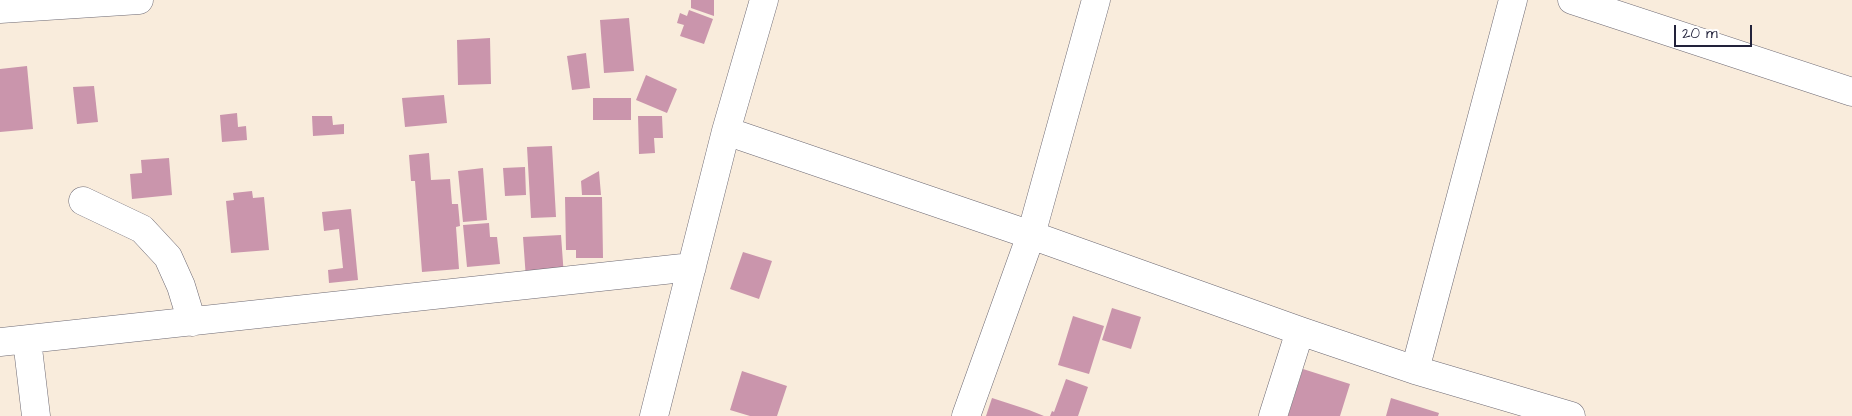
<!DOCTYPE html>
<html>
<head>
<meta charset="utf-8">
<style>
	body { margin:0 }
	#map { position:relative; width:1852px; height:416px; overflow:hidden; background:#f9ecdc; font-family:"Architects Daughter",sans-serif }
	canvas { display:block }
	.scale { position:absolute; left:1674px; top:25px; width:78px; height:22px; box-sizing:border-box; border:2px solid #22223b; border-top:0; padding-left:6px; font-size:15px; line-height:18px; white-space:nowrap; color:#22223b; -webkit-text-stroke:4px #fff; paint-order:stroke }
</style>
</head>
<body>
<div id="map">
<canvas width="1852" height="416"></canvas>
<div class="scale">20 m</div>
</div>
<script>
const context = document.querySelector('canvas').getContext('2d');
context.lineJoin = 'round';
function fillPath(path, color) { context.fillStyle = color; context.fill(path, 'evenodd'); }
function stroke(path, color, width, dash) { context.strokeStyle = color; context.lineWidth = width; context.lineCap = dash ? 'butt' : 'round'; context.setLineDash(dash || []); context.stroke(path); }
fillPath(new Path2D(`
	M 691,0 L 714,0 L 714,16 L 691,8 Z
	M 689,10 L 713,19 L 704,44 L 680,36 L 684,25 L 677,23 L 680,13 L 687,16 Z
	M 629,18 L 634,71 L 604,73 L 600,20 Z
	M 490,38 L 491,84 L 458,85 L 457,40 Z
	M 586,53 L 590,88 L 572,90 L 567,56 Z
	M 27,66 L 33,129 L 0,132 L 0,69 Z
	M 646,75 L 677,89 L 667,113 L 636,100 Z
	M 94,86 L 98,122 L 77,124 L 73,87 Z
	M 444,95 L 447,123 L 405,127 L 402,98 Z
	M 593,98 L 631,98 L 631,120 L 593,120 Z
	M 237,113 L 238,127 L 246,126 L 247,140 L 222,142 L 220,115 Z
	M 312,116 L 332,116 L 333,125 L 344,124 L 344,134 L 313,136 Z
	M 638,116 L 662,116 L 663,138 L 654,138 L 655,153 L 639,154 Z
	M 552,146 L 556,217 L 531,218 L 527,147 Z
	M 429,153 L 431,180 L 450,179 L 452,204 L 458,204 L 460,226 L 456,227 L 459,269 L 422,272 L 415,181 L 411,181 L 409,155 Z
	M 169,158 L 172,195 L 132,199 L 130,174 L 142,173 L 141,160 Z
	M 525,167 L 526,195 L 505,196 L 503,168 Z
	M 483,168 L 487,220 L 463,222 L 458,171 Z
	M 599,171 L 601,195 L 582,195 L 581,181 Z
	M 252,191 L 253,198 L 264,197 L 269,250 L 231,253 L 226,201 L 234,200 L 233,193 Z
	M 565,197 L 602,197 L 603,258 L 576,258 L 576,250 L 566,250 Z
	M 351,209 L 358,280 L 329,283 L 328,270 L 343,268 L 339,229 L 324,231 L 322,212 Z
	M 489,223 L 490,237 L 497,237 L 500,264 L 467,267 L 463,225 Z
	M 561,235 L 564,277 L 526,279 L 523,237 Z
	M 743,252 L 772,261 L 759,299 L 730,289 Z
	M 1112,308 L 1141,317 L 1131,349 L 1102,340 Z
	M 1073,316 L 1104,326 L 1089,374 L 1058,365 Z
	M 1303,369 L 1350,384 L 1340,416 L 1288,416 Z
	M 742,371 L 787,386 L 777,416 L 750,416 L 730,410 Z
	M 1066,379 L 1088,387 L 1078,416 L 1050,416 L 1052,411 L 1054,412 Z
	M 992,398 L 1029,410 L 1044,416 L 986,416 Z
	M 1391,398 L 1439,413 L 1438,416 L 1386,416 Z`), '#ca95ac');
const minor = new Path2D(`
	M 1572,0 L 1852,92
	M 0,9 L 139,0
	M 726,131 L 1031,235 L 1300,331 L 1415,370 L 1571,416
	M 83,201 L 142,229 L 168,257 L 181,286 L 192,322
	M 27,340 L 36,416
	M 0,342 L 692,267
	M 1415,370 L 1513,0
	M 654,416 L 726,131 L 764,0
	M 966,416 L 1031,235 L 1096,0
	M 1273,416 L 1300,331`);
stroke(minor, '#6d6973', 29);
stroke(minor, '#fff', 28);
</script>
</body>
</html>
